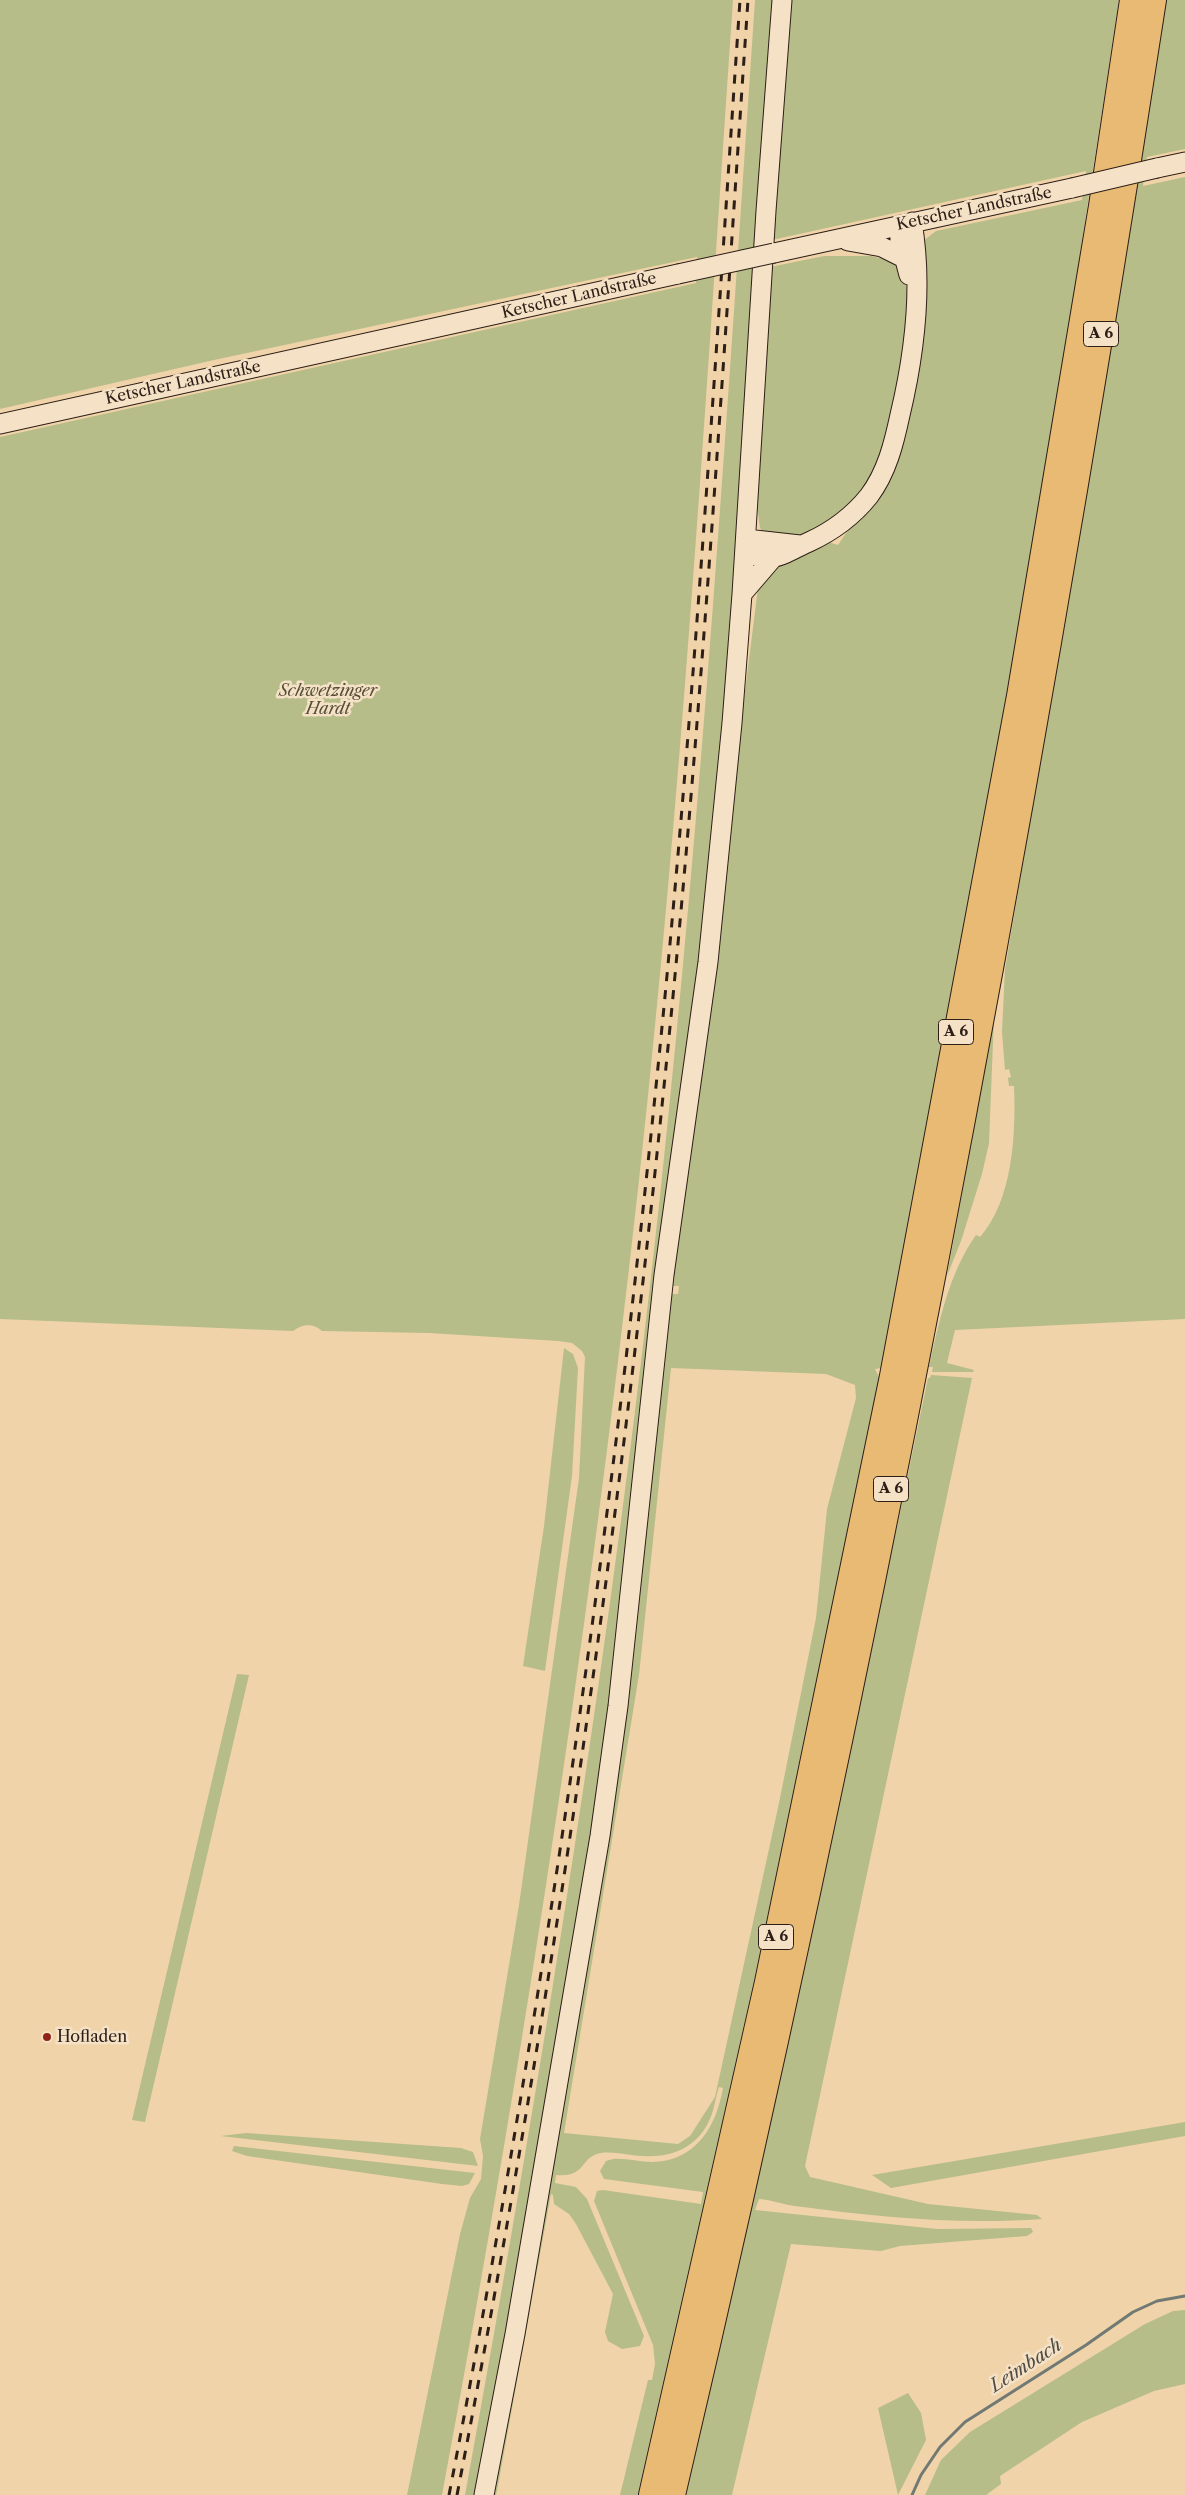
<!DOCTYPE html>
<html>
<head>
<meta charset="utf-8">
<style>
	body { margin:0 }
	canvas { display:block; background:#f0d3a8 }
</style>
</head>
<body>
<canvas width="1185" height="2495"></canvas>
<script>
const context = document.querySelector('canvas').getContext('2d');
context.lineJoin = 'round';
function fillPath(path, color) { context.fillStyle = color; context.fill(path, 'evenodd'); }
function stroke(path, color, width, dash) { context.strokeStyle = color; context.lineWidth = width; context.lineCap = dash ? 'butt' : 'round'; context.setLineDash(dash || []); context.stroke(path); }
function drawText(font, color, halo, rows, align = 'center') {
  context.font = font + ' "Libre Caslon Text",serif'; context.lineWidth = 5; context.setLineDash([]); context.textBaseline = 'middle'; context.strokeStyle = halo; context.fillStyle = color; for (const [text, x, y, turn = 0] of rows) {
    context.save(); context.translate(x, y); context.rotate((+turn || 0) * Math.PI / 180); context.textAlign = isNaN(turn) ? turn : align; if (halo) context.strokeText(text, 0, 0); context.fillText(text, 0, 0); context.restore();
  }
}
fillPath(new Path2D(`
	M 0,0 L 733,0 C 708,365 686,731 648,1096 C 599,1565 529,2031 442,2495 L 407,2495 L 460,2234 L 470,2198 L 481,2179 L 483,2156 L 480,2139 L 519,1905 L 579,1478 L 585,1357 L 582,1351 L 572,1343 L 558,1341 L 429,1333 L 322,1331 C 312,1323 303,1324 293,1331 L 0,1319 L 0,437 L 696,283 L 697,257 L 214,360 L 0,409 Z
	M 755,0 L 775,0 L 724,746 L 604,1770 L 479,2495 L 465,2495 C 544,2064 613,1632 660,1196 C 703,798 728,399 755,0 Z
	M 787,0 L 1119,0 L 1067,339 L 993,773 L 882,1368 L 875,1369 L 879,1377 C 807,1752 725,2124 639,2495 L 620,2495 L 648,2380 L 652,2380 L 655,2364 L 653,2345 L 594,2201 L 597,2191 L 603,2190 L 701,2204 L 703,2192 L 604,2179 L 600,2171 L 606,2161 L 613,2159 C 626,2158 639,2162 652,2162 C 696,2161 716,2127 723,2088 L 719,2087 C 715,2099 714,2112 708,2123 C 696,2148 670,2158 643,2156 C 630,2156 614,2151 601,2153 C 579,2157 587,2178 556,2175 L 555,2183 L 576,2187 L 587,2199 L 644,2336 L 640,2346 L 622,2349 L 608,2341 L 605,2332 L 613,2294 L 576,2224 L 569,2214 L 554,2204 L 553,2195 L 551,2194 L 497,2491 L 496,2495 L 490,2495 L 515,2366 L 670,1294 L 678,1294 L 679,1286 L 670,1286 L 758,588 L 774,567 L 828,542 L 838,545 L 850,527 L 876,500 L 923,241 L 936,231 L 1082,200 L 1086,171 L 772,240 ZM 671,1368 L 826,1374 L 855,1385 L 856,1398 L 827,1509 L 816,1618 L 779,1803 L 715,2097 L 690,2136 L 678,2144 L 564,2133 L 639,1675 Z
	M 1165,0 L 1185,0 L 1185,149 L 1147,157 L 1143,186 L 1185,177 L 1185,1319 L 955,1330 L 947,1363 L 974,1370 L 973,1372 L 932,1372 L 933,1367 L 929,1367 C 939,1322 949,1273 976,1235 L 980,1237 C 1013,1200 1016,1133 1014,1086 L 1009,1086 L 1008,1078 L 1011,1077 L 1009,1069 L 1005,1070 L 1002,1032 L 1005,969 L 1075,556 Z
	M 824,256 L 871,256 L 896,262 L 905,277 L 908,293 L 908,328 L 885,447 L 870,482 L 837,519 L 806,535 L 791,539 L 764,534 L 760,528 L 757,505 L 770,267 Z
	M 335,340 L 331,343 L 0,418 L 0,414 Z
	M 994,1017 L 989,1143 L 982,1174 L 961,1241 L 947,1276 Z
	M 564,1348 L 573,1354 L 578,1368 L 572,1476 L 545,1671 L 523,1666 L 544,1526 Z
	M 931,1375 L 972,1378 L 805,2166 L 810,2177 L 928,2204 L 1037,2215 L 1042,2219 C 959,2225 878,2217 795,2206 C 781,2204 773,2200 759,2199 L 755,2210 L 937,2229 L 1031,2228 L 1033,2232 L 1027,2236 L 900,2246 L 881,2251 L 791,2244 L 732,2495 L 685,2495 L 898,1522 L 928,1378 L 930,1378 Z
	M 237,1674 L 249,1675 L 145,2122 L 132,2120 Z
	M 1185,2122 L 1185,2136 L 891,2188 L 872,2175 Z
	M 246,2133 L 461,2148 L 473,2152 L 478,2166 L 221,2136 Z
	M 234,2146 L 475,2173 L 469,2184 L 462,2186 L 442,2184 L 247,2156 L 232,2151 Z
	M 1185,2310 L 1185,2384 L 1154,2391 L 1082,2422 L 1000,2476 L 1001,2484 L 986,2495 L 925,2495 L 941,2460 L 970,2432 L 1145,2324 L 1173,2311 Z
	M 908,2393 L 921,2413 L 926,2440 L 898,2495 L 878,2408 Z`), '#b7bd89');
stroke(new Path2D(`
	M 912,2495 L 921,2475 L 940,2447 L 965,2422 L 1086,2345 L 1133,2312 L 1157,2301 L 1185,2296`), '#707973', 3);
const secondary = new Path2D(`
	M 1157,168 L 1185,162
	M 900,225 L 900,241 L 909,275
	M 848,241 L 882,247 L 904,258
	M 774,253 L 1072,188
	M 0,424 L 678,274
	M 746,539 L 800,545
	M 745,553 C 780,563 779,555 809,542 C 833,531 853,516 869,496 C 887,472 894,443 900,415 C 915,352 923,286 912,222
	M 742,594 L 772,559
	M 484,2495 L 515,2334 L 600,1836 L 618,1706 L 664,1275 L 708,962 L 732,723 L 742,594 L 766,211 L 782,0`);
const highway = new Path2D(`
	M 651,2495 L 767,1982 L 892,1376 L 1019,696 L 1101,206 L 1132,0
	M 673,2495 C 867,1670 1025,837 1154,0`);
stroke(secondary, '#2d1e17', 21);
stroke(highway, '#2d1e17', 26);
stroke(secondary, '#f5e2c6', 19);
stroke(highway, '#e8ba74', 24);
stroke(new Path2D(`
	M 449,2495 C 539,2032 607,1565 655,1096 C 693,731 715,365 740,0
	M 457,2495 C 547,2032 615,1565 663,1096 C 701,731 723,365 748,0`), '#2d1e17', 3, [9, 9]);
const secondaryBridge = new Path2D(`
	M 1072,188 L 1157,168
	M 678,274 L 774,253`);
stroke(secondaryBridge, '#2d1e17', 21, []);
stroke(secondaryBridge, '#f5e2c6', 19);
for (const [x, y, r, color] of [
	[47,2037,5,"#8f2418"]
]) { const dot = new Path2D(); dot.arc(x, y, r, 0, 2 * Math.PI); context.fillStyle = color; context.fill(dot); stroke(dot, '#f5e2c6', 2); }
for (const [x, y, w] of [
	[1101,334,35],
	[956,1032,35],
	[891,1489,35],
	[776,1937,35]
]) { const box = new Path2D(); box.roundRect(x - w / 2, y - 12.5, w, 25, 4); context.fillStyle = '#f5e2c6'; context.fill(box); stroke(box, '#2d1e17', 1); }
drawText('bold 15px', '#2d1e17', null, [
	["A 6",1101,334],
	["A 6",956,1032],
	["A 6",891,1489],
	["A 6",776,1937]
]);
drawText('16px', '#2d1e17', '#f5e2c6', [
	["Ketscher Landstraße",974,209,-12],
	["Ketscher Landstraße",579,296,-13],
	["Ketscher Landstraße",183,383,-12]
]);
drawText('italic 16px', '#564e39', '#f5e2c6', [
	["Schwetzinger",328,691],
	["Hardt",328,709]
]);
drawText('16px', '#2d1e17', '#f5e2c6', [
	["Hofladen",57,2037]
], 'left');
drawText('italic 18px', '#4e4c45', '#f5e2c6', [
	["Leimbach",1026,2366,-33]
]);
</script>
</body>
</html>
